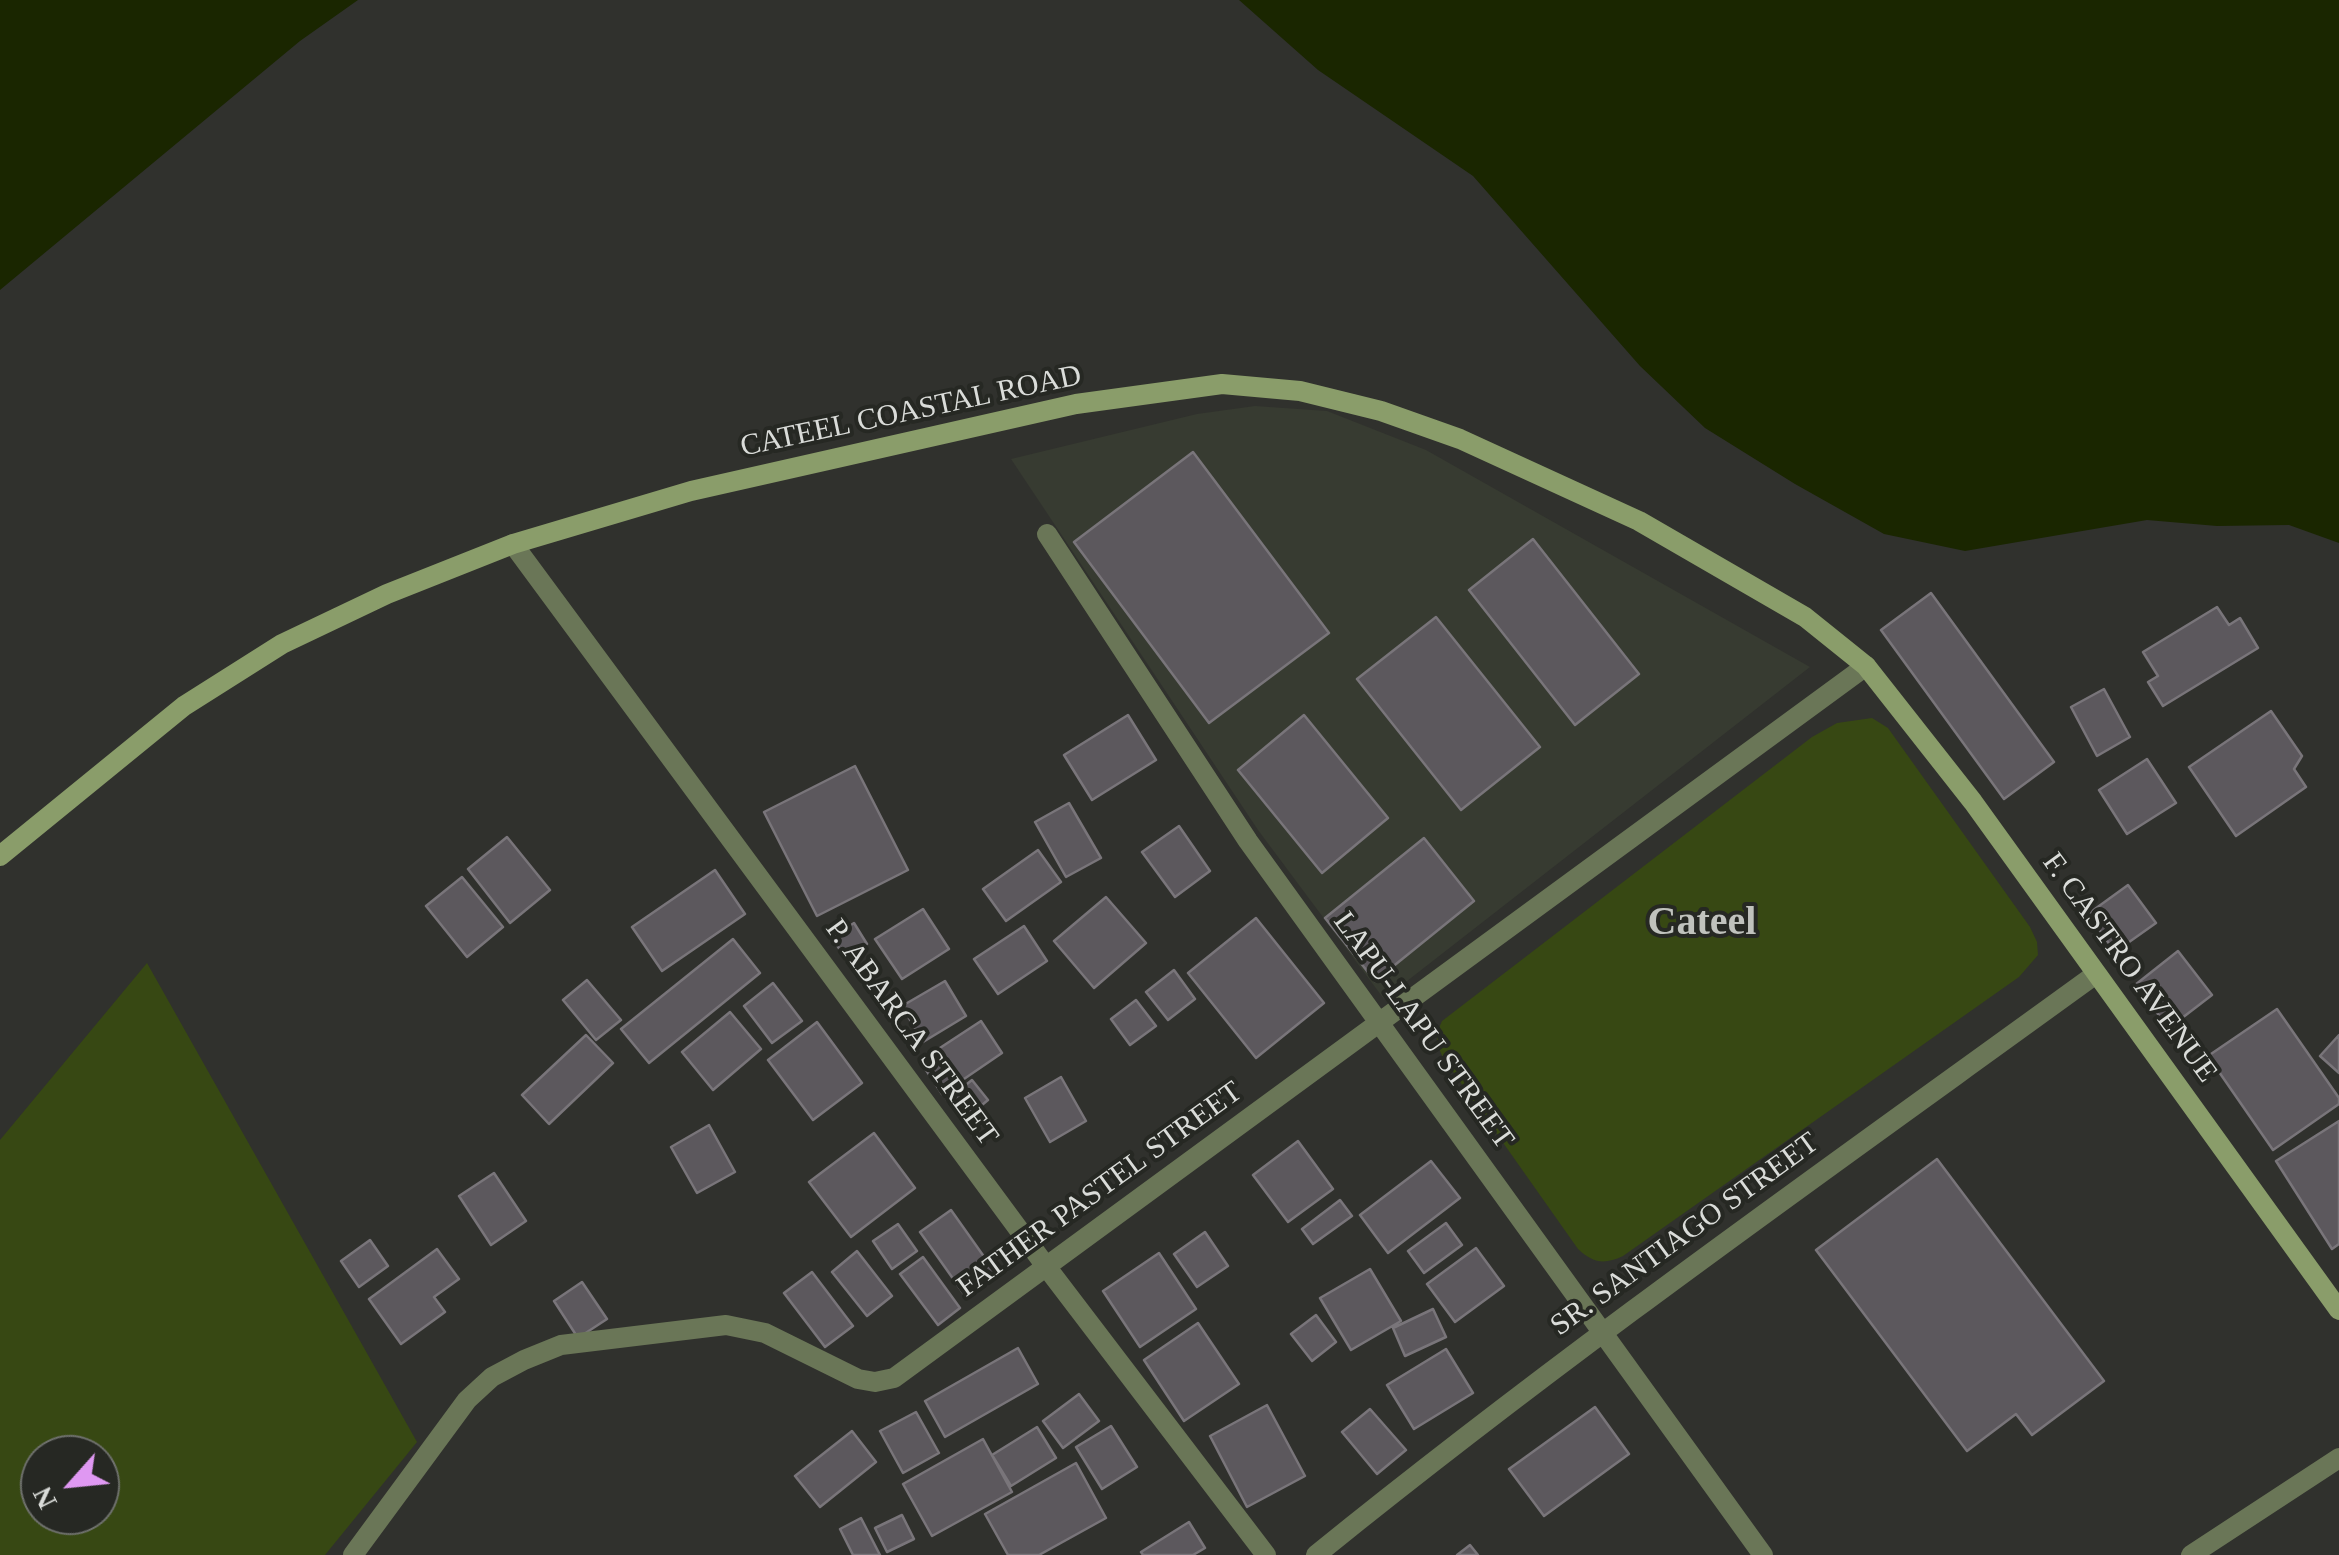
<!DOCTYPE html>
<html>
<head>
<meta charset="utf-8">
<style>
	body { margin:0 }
	#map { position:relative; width:2339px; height:1555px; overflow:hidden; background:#30312d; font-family:"Times New Roman",serif }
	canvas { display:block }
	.north { position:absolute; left:20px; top:1435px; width:100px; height:100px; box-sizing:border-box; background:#262823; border:2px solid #6e706c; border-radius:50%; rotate:243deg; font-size:28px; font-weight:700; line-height:40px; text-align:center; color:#dadcd9 }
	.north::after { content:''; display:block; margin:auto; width:35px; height:45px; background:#df98f2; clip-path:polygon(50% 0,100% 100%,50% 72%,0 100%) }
</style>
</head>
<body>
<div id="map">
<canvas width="2339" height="1555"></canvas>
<div class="north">N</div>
</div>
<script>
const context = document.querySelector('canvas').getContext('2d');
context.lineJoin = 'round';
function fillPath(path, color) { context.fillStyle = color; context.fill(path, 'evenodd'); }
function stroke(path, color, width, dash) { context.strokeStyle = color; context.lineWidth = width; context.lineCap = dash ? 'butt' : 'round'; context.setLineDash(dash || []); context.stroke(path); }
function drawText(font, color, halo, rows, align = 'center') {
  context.font = font + ' "Times New Roman",serif'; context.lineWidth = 8; context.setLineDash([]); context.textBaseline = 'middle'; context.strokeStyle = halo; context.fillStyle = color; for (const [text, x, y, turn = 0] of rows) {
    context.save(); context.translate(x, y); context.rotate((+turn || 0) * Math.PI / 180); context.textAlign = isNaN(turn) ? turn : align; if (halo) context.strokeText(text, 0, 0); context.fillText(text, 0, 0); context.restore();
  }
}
fillPath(new Path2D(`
	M 1255,406 L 1327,411 L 1426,450 L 1810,667 L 1384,999 L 1258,830 L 1011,459 L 1197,414 Z`), '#373b31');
fillPath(new Path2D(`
	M 1872,718 L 1888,728 L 2030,927 L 2037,942 L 2038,955 L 2019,977 L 1623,1256 C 1604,1265 1593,1263 1578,1249 L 1444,1059 C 1436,1045 1435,1036 1442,1021 L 1812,737 L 1837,723 Z
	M 147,963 L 417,1442 L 325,1555 L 0,1555 L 0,1140 ZM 100,1455 L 100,1515 L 40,1515 L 40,1455 Z`), '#374813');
fillPath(new Path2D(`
	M 0,0 L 358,0 L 300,41 L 0,290 Z
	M 1239,0 L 2339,0 L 2339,543 L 2289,525 L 2217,526 L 2147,520 L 1965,551 L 1884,534 L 1795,484 L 1705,428 L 1640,366 L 1473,176 L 1318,70 Z`), '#1a2600');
const building = new Path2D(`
	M 1193,452 L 1329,633 L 1209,723 L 1074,542 Z
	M 1533,539 L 1639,674 L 1575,725 L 1469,590 Z
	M 1931,593 L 2054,762 L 2004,799 L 1881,630 Z
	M 2217,607 L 2229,625 L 2240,618 L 2258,648 L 2163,706 L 2148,682 L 2158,676 L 2143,652 Z
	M 1436,617 L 1540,747 L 1461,810 L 1357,679 Z
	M 2104,689 L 2130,737 L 2097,756 L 2071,707 Z
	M 2271,711 L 2302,756 L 2294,769 L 2306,787 L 2236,836 L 2189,767 Z
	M 1128,715 L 1156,760 L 1092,800 L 1064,755 Z
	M 1304,715 L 1388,818 L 1322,873 L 1238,770 Z
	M 2147,759 L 2176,803 L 2127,834 L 2099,790 Z
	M 855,766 L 908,870 L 817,916 L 764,812 Z
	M 1069,803 L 1101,858 L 1066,877 L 1035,822 Z
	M 1179,826 L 1210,871 L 1175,897 L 1142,852 Z
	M 507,837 L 550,890 L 510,923 L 468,869 Z
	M 1424,838 L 1474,901 L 1375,981 L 1325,918 Z
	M 1038,850 L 1061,882 L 1006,921 L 983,889 Z
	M 715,870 L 745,914 L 662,971 L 632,927 Z
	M 462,877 L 503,927 L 467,957 L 426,906 Z
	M 2128,885 L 2156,923 L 2115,952 L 2088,914 Z
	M 1106,897 L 1146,943 L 1094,988 L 1054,941 Z
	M 923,909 L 949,949 L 902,979 L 875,939 Z
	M 1256,918 L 1324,1003 L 1256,1058 L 1188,973 Z
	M 854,923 L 867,944 L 845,958 L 832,937 Z
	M 1024,926 L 1047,961 L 998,994 L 974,959 Z
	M 733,939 L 760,973 L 649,1063 L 621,1029 Z
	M 2178,951 L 2212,995 L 2169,1028 L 2135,985 Z
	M 1174,970 L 1195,999 L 1168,1020 L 1146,992 Z
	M 587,980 L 621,1020 L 596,1040 L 563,1000 Z
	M 945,981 L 966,1016 L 923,1042 L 902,1006 Z
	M 773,983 L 802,1021 L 772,1043 L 744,1006 Z
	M 1136,1000 L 1156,1026 L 1130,1045 L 1111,1019 Z
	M 2277,1009 L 2339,1098 L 2339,1104 L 2273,1150 L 2208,1056 Z
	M 730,1012 L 761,1049 L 713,1090 L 682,1052 Z
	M 981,1021 L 1002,1053 L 942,1094 L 920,1061 Z
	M 817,1022 L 862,1083 L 813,1120 L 768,1060 Z
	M 586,1035 L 613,1063 L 549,1124 L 522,1095 Z
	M 2339,1035 L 2339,1073 L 2320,1056 Z
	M 1061,1077 L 1086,1121 L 1050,1142 L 1025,1098 Z
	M 972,1080 L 988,1100 L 964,1120 L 947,1100 Z
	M 2339,1121 L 2339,1244 L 2332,1249 L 2276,1161 Z
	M 709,1125 L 735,1172 L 697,1193 L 671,1147 Z
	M 874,1133 L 915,1188 L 851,1237 L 809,1182 Z
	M 1298,1141 L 1333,1189 L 1288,1222 L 1253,1175 Z
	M 1937,1159 L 2104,1381 L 2032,1435 L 2016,1414 L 1967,1451 L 1816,1250 Z
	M 1431,1161 L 1460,1198 L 1388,1253 L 1360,1215 Z
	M 494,1173 L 526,1221 L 491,1245 L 459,1196 Z
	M 1340,1200 L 1352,1216 L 1313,1244 L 1302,1229 Z
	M 951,1210 L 997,1275 L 966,1297 L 920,1232 Z
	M 1446,1223 L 1462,1245 L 1424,1273 L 1408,1251 Z
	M 898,1224 L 917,1251 L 892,1269 L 873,1241 Z
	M 1205,1232 L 1228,1266 L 1197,1287 L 1174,1254 Z
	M 370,1240 L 388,1266 L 359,1287 L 341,1261 Z
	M 1476,1248 L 1504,1286 L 1455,1322 L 1427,1284 Z
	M 437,1249 L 459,1279 L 434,1297 L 445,1312 L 401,1344 L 369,1299 Z
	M 857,1251 L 892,1296 L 867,1316 L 832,1272 Z
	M 1159,1253 L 1196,1309 L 1140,1347 L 1103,1291 Z
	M 923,1257 L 960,1308 L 938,1325 L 900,1274 Z
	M 1370,1269 L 1401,1321 L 1351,1350 L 1320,1298 Z
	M 812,1272 L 853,1326 L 825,1347 L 784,1293 Z
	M 582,1282 L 607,1319 L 578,1338 L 554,1301 Z
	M 1433,1309 L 1446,1337 L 1405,1356 L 1393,1328 Z
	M 1316,1315 L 1336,1342 L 1312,1361 L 1291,1334 Z
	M 1198,1323 L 1239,1384 L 1184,1421 L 1144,1360 Z
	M 1018,1348 L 1038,1384 L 945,1437 L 925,1401 Z
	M 1446,1349 L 1473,1393 L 1414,1429 L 1387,1385 Z
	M 1079,1394 L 1099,1421 L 1063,1448 L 1043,1421 Z
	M 1267,1405 L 1305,1476 L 1247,1507 L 1210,1436 Z
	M 1595,1407 L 1629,1454 L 1544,1516 L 1509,1469 Z
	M 1370,1409 L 1406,1450 L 1377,1474 L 1342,1432 Z
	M 916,1412 L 939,1453 L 903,1473 L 880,1431 Z
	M 1111,1426 L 1137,1467 L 1102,1489 L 1076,1447 Z
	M 1037,1427 L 1056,1458 L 1011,1486 L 992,1455 Z
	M 852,1431 L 876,1462 L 820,1507 L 795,1476 Z
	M 983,1439 L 1012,1492 L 932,1536 L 903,1484 Z
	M 1076,1463 L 1106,1518 L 1039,1555 L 1008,1555 L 985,1514 Z
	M 902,1515 L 914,1539 L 887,1552 L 875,1528 Z
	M 861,1518 L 880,1555 L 853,1555 L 840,1529 Z
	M 1189,1522 L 1205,1548 L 1193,1555 L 1143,1555 L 1141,1552 Z
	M 1470,1545 L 1478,1555 L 1457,1555 Z`);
fillPath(building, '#5c585d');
stroke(building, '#79757a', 2.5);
stroke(new Path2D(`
	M 1047,534 L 1248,841 L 1763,1555
	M 513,544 L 1045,1265 L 1266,1555
	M 353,1555 L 467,1400 L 492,1377 L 524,1360 L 561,1345 L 726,1325 L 765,1333 L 858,1379 L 875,1382 L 894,1378 L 1866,666
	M 1316,1555 C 1568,1351 1834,1164 2096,974
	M 2191,1555 L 2339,1458`), '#6a7657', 20);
stroke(new Path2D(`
	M 0,856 L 184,706 L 282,644 L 387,594 L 513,544 L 691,491 L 1076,404 L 1222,384 L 1300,391 L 1381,411 L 1460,439 L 1639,521 L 1805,617 L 1866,666 L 1973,802 L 2339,1310`), '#8a9d6a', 20);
drawText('30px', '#dadcd9', '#262823', [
	["CATEEL COASTAL ROAD",911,412,-12],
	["F. CASTRO AVENUE",2129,968,54],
	["LAPU-LAPU STREET",1423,1031,54],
	["P. ABARCA STREET",911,1033,54],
	["FATHER PASTEL STREET",1100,1190,-36],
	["SR. SANTIAGO STREET",1685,1235,-36]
]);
drawText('bold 40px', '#c0c2bd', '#262823', [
	["Cateel",1702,924]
]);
</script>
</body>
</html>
